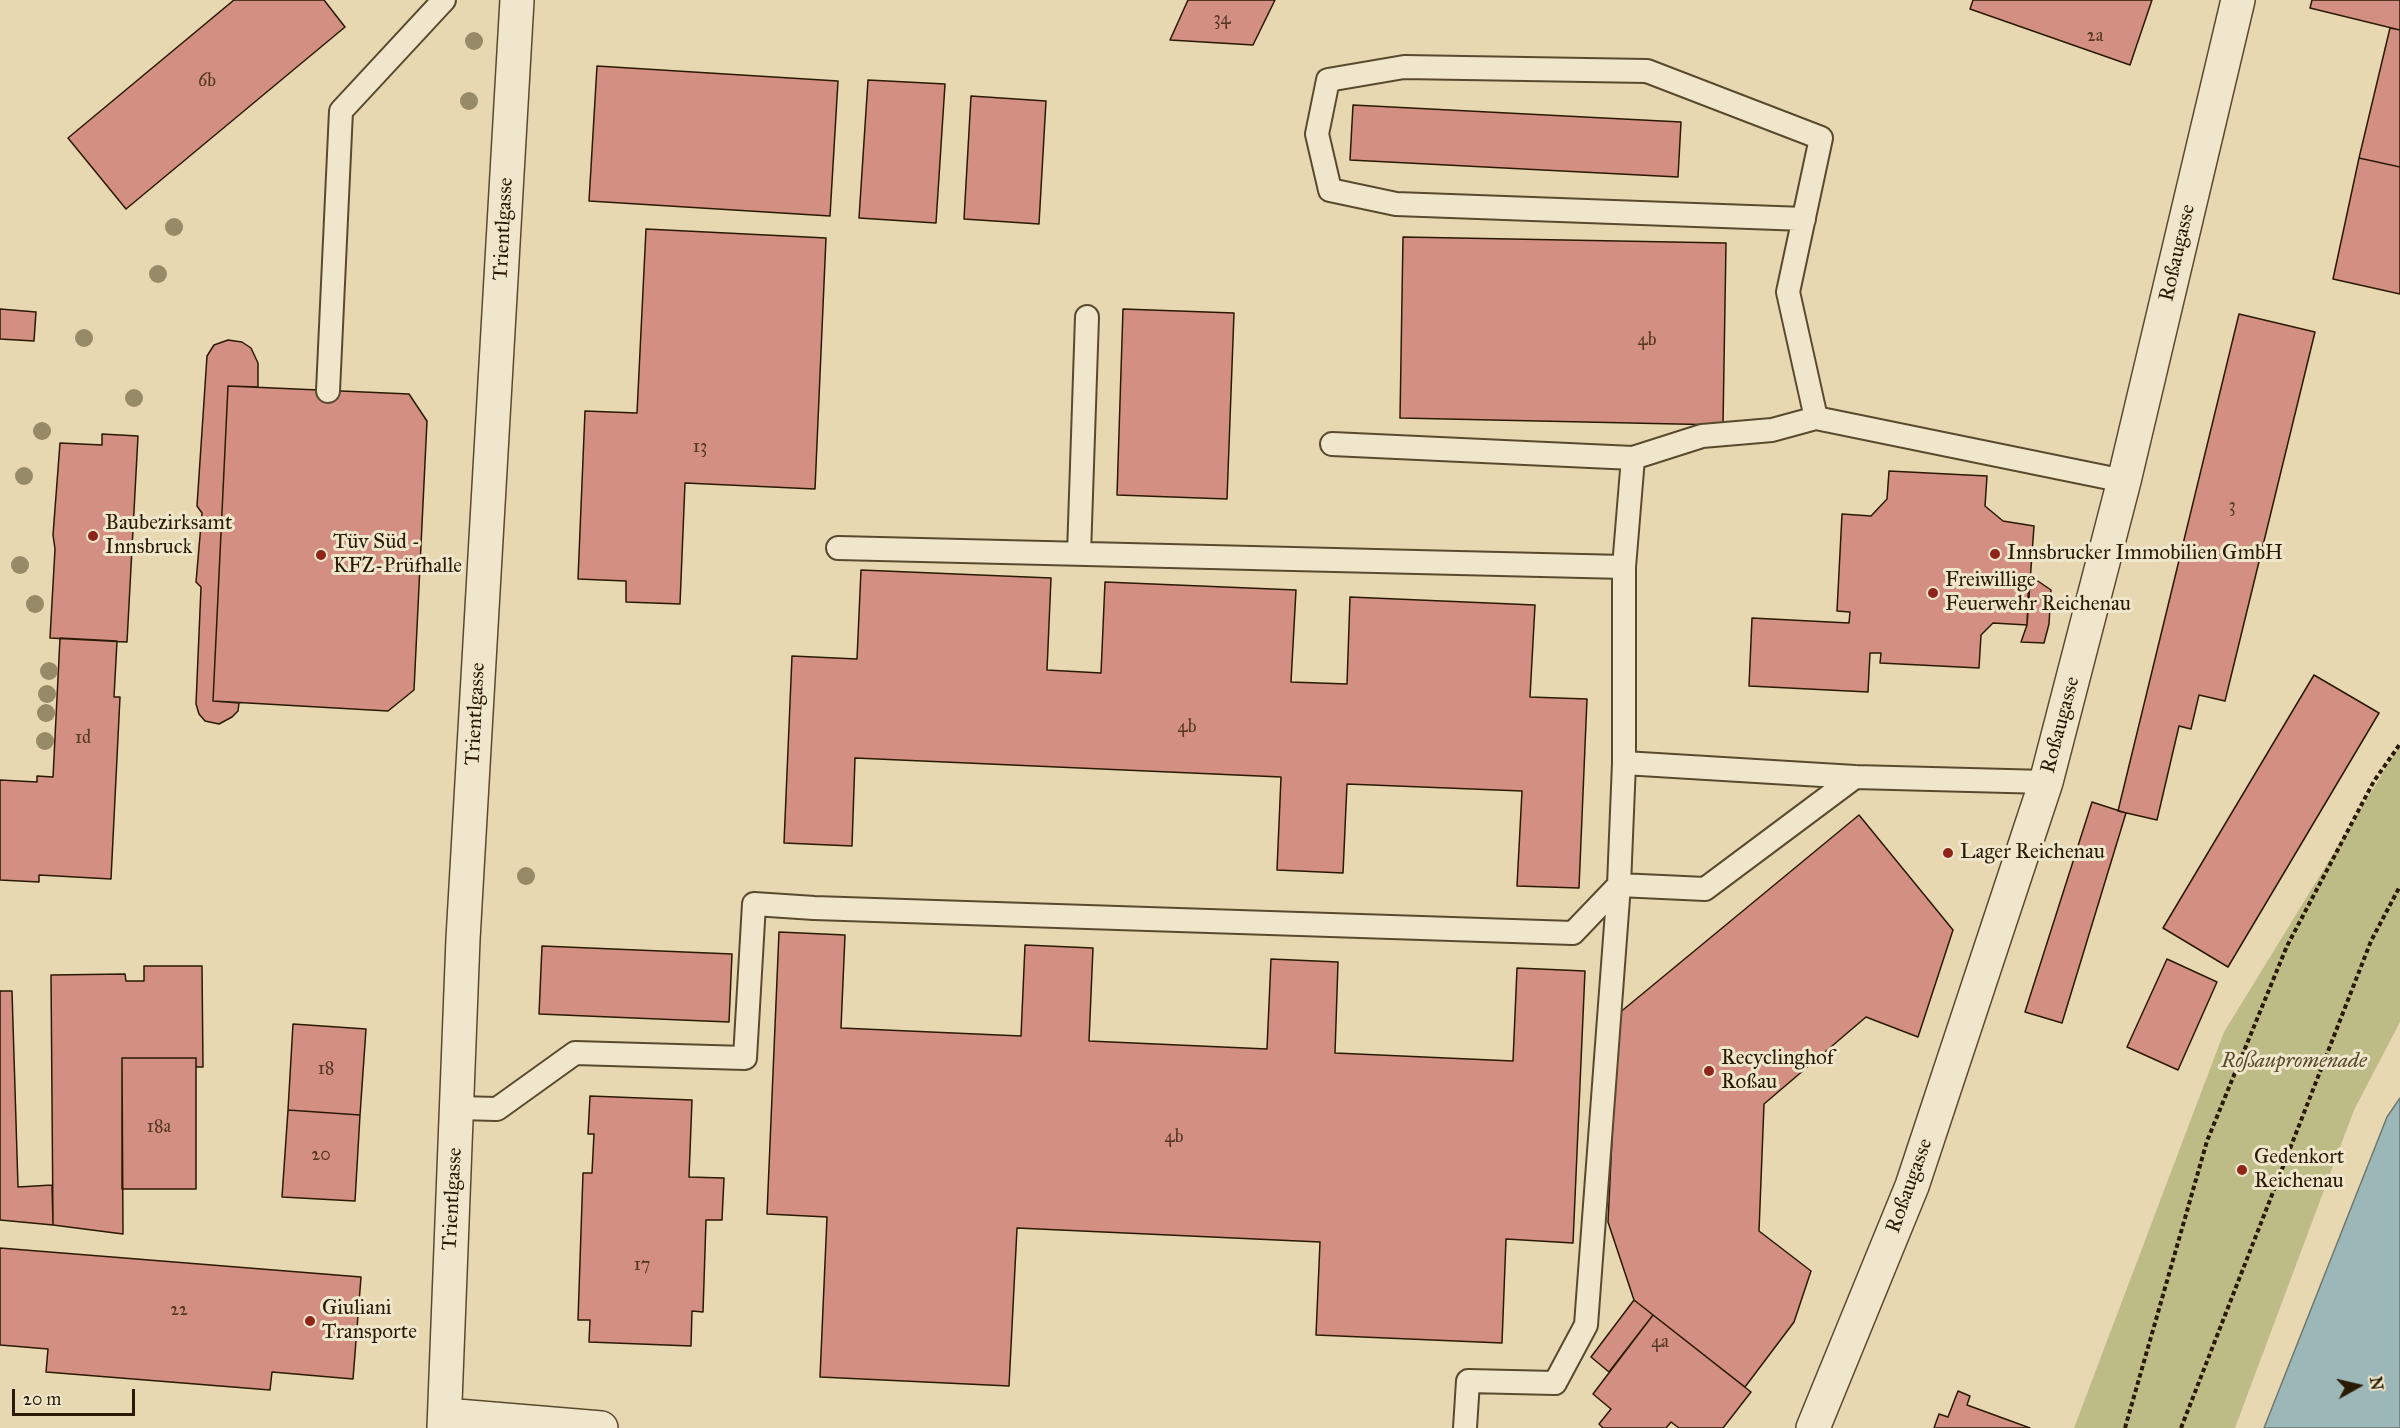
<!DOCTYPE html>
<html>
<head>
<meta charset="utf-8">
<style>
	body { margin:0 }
	#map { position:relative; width:2400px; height:1428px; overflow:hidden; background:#e7d8b1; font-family:"IM FELL Great Primer",serif }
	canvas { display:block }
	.north { position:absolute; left:2328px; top:1356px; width:60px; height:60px; -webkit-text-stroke:4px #efe6cc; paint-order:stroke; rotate:82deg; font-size:16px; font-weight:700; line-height:24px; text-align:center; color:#2a1a03 }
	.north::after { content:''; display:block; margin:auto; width:21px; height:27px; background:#2a1a03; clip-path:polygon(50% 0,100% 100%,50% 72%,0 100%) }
	.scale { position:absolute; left:12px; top:1389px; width:123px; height:27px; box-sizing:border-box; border:3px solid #2a1a03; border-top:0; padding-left:8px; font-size:18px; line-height:21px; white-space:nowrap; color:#2a1a03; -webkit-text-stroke:4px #efe6cc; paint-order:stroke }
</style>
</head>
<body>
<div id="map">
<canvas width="2400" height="1428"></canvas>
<div class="north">N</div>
<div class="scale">20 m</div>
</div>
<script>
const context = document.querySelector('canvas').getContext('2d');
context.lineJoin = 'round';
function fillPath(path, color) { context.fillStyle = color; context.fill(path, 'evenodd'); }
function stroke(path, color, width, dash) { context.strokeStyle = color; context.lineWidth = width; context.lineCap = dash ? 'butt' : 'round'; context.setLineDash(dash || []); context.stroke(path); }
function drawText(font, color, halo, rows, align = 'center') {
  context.font = font + ' "IM FELL Great Primer",serif'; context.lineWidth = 6; context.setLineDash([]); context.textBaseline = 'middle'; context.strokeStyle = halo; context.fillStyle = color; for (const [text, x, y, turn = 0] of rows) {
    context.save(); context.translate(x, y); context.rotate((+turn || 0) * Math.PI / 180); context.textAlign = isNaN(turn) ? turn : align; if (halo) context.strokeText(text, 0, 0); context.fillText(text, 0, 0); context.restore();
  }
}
fillPath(new Path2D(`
	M 2400,745 L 2400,1022 L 2354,1110 L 2235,1428 L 2074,1428 L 2224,1032 Z`), '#bdbc87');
const water = new Path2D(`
	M 2400,1098 L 2400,1428 L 2264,1428 L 2387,1117 Z`);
fillPath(water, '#9cb7b8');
stroke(water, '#6e7870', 1.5);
const building = new Path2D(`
	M 234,0 L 324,0 L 345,27 L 126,209 L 68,138 Z
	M 1188,0 L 1275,0 L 1253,45 L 1170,40 Z
	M 1973,0 L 2152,0 L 2130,65 L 1970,9 Z
	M 2312,0 L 2400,0 L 2400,30 L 2310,8 Z
	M 2390,28 L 2400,30 L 2400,167 L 2359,158 Z
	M 597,66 L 838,81 L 830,216 L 589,201 Z
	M 868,80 L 945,84 L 936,223 L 859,218 Z
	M 971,96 L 1046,101 L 1039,224 L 964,219 Z
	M 1353,105 L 1681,122 L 1678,177 L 1350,160 Z
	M 2359,158 L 2400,167 L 2400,294 L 2333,279 Z
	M 646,229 L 826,238 L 815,489 L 685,483 L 680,604 L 626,602 L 626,581 L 578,579 L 585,411 L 637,413 Z
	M 1403,237 L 1726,243 L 1723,425 L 1400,418 Z
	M 0,309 L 36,312 L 34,341 L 0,339 Z
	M 1123,309 L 1234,313 L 1227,499 L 1117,495 Z
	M 2239,314 L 2315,332 L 2225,701 L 2199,695 L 2191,729 L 2179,726 L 2157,820 L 2118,811 Z
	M 228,340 L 242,342 L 251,348 L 258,363 L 258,387 L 228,386 L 213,701 L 239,703 L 238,711 L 232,717 L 219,724 L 205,721 L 199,714 L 196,704 L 201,587 L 196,582 L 202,513 L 197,506 L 207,356 L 214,345 Z
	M 228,386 L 409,394 L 427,421 L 414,690 L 388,711 L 213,701 Z
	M 102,434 L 138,436 L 127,642 L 50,638 L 55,549 L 53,535 L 60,443 L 102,445 Z
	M 1889,471 L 1987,476 L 1985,506 L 2003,521 L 2034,526 L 2027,625 L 1993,623 L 1981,635 L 1979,668 L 1880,663 L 1881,653 L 1870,653 L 1868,692 L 1749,686 L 1752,618 L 1849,623 L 1850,612 L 1837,611 L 1842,514 L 1871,516 L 1887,499 Z
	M 861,570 L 1051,578 L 1047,670 L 1101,673 L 1105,582 L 1296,590 L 1291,682 L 1347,684 L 1350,597 L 1535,605 L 1530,697 L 1587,699 L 1579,888 L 1517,886 L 1522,791 L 1347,784 L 1343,873 L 1277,870 L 1281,777 L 855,758 L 852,846 L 784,843 L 792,656 L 857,659 Z
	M 2029,575 L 2051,590 L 2049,624 L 2044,643 L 2021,642 L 2027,625 Z
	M 60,638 L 117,641 L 114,697 L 120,697 L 111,879 L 39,875 L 39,882 L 0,880 L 0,780 L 37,782 L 37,776 L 53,777 Z
	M 2314,675 L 2379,713 L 2228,967 L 2163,928 Z
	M 2092,802 L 2126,813 L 2062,1023 L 2025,1012 Z
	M 1859,815 L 1953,930 L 1918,1037 L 1866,1017 L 1764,1104 L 1759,1231 L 1811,1271 L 1794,1322 L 1745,1387 L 1634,1300 L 1608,1222 L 1618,1014 Z
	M 779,932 L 845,935 L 841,1028 L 1021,1036 L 1025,945 L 1093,948 L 1089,1041 L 1267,1049 L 1271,959 L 1338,962 L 1335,1053 L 1513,1061 L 1517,968 L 1585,971 L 1573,1243 L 1506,1239 L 1502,1343 L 1316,1335 L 1320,1242 L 1017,1228 L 1009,1386 L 820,1377 L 827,1217 L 767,1214 Z
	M 542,946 L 732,954 L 729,1022 L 539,1014 Z
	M 2167,959 L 2217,982 L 2178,1070 L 2127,1047 Z
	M 144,966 L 202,966 L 203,1067 L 196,1067 L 196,1058 L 122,1058 L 123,1234 L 53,1225 L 51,975 L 125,974 L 126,981 L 144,981 Z
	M 0,991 L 12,991 L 18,1187 L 52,1185 L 53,1225 L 0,1220 Z
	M 293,1024 L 366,1029 L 360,1115 L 288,1110 Z
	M 122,1058 L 196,1058 L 196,1189 L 122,1189 Z
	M 590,1096 L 692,1100 L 689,1177 L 724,1178 L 722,1220 L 706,1220 L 703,1312 L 692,1311 L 691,1346 L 589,1342 L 590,1320 L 578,1320 L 583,1173 L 592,1173 L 594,1134 L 588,1134 Z
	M 288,1110 L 360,1115 L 355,1201 L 282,1197 Z
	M 0,1248 L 361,1277 L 353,1379 L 272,1372 L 270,1390 L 46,1372 L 48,1349 L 0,1345 Z
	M 1634,1300 L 1653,1315 L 1609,1372 L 1591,1357 Z
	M 1653,1315 L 1751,1392 L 1723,1428 L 1679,1428 L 1671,1422 L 1666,1428 L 1603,1428 L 1599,1424 L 1611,1409 L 1593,1394 Z
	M 1958,1391 L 1970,1396 L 1967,1405 L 2030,1428 L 1934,1428 L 1939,1414 L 1948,1417 Z`);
fillPath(building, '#d38f81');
stroke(building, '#2a1a03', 1.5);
const service = new Path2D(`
	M 1804,219 L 1396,204 L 1330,190 L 1317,134 L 1328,80 L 1404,67 L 1647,71 L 1821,138 L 1788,292 L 1816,418
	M 328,391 L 341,111 L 444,0
	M 1332,444 L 1633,458
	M 838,548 L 1624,567 L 1624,763
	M 1079,554 L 1087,317
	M 1624,567 L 1633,458 L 1702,436 L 1772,430 L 1816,418 L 2124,481
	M 1855,777 L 1705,889 L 1619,885 L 1624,763 L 1855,777 L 2046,782
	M 458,1108 L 497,1109 L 575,1053 L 745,1058 L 754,904 L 814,908 L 1573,933 L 1619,885
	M 1465,1428 L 1468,1381 L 1555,1383 L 1586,1325 L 1619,885`);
const minor = new Path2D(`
	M 445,1415 L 601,1428
	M 444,1428 L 463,939 L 517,0
	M 1813,1428 L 1912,1186 L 2046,782 L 2124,481 L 2238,0`);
stroke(service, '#594a2e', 26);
stroke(minor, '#594a2e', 36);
stroke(new Path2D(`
	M 2125,1428 L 2207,1141 L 2287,946 L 2374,781 L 2400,744
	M 2181,1428 L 2371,941 L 2400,886`), '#2a1a03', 4, [4.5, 3]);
stroke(service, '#efe6cc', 22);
stroke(minor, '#efe6cc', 33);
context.fillStyle = '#978a67';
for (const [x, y] of [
	[474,41],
	[469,101],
	[174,227],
	[158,274],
	[84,338],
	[134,398],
	[42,431],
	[24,476],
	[20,565],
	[35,604],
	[49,671],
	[47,694],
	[46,713],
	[45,741],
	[526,876]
]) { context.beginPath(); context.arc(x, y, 9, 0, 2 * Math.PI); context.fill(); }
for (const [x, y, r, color] of [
	[93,536,6,"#8f2418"],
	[1995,554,6,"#8f2418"],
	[321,555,6,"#8f2418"],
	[1933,593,6,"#8f2418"],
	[1948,853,6,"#8f2418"],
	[1709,1071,6,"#8f2418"],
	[2242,1170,6,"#8f2418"],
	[310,1321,6,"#8f2418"]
]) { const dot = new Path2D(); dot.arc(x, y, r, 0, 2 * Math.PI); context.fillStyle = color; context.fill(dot); stroke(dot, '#efe6cc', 2); }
drawText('18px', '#543722', null, [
	["34",1222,20],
	["2a",2095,37],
	["6b",207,82],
	["4b",1647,341],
	["13",700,448],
	["3",2232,507],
	["4b",1187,728],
	["1d",83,739],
	["18",326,1070],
	["18a",159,1128],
	["4b",1174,1138],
	["20",321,1156],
	["17",642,1266],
	["22",179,1311],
	["4a",1660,1343]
]);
drawText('21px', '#2a1a03', '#efe6cc', [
	["Trientlgasse",504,229,-87],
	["Roßaugasse",2178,253,-77],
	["Trientlgasse",476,714,-87],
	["Roßaugasse",2061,725,-75],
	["Roßaugasse",1910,1186,-70],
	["Trientlgasse",453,1199,-87]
]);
drawText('21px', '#2a1a03', '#efe6cc', [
	["Baubezirksamt",105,524],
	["Innsbruck",105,548],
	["Tüv Süd -",333,543],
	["KFZ-Prüfhalle",333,567],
	["Innsbrucker Immobilien GmbH",2007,554],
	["Freiwillige",1945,581],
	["Feuerwehr Reichenau",1945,605],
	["Lager Reichenau",1960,853],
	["Recyclinghof",1721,1059],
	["Roßau",1721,1083],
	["Gedenkort",2254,1158],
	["Reichenau",2254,1182],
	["Giuliani",322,1309],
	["Transporte",322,1333]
], 'left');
drawText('italic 21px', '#564b2b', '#efe6cc', [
	["Roßaupromenade",2294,1062]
]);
</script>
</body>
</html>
